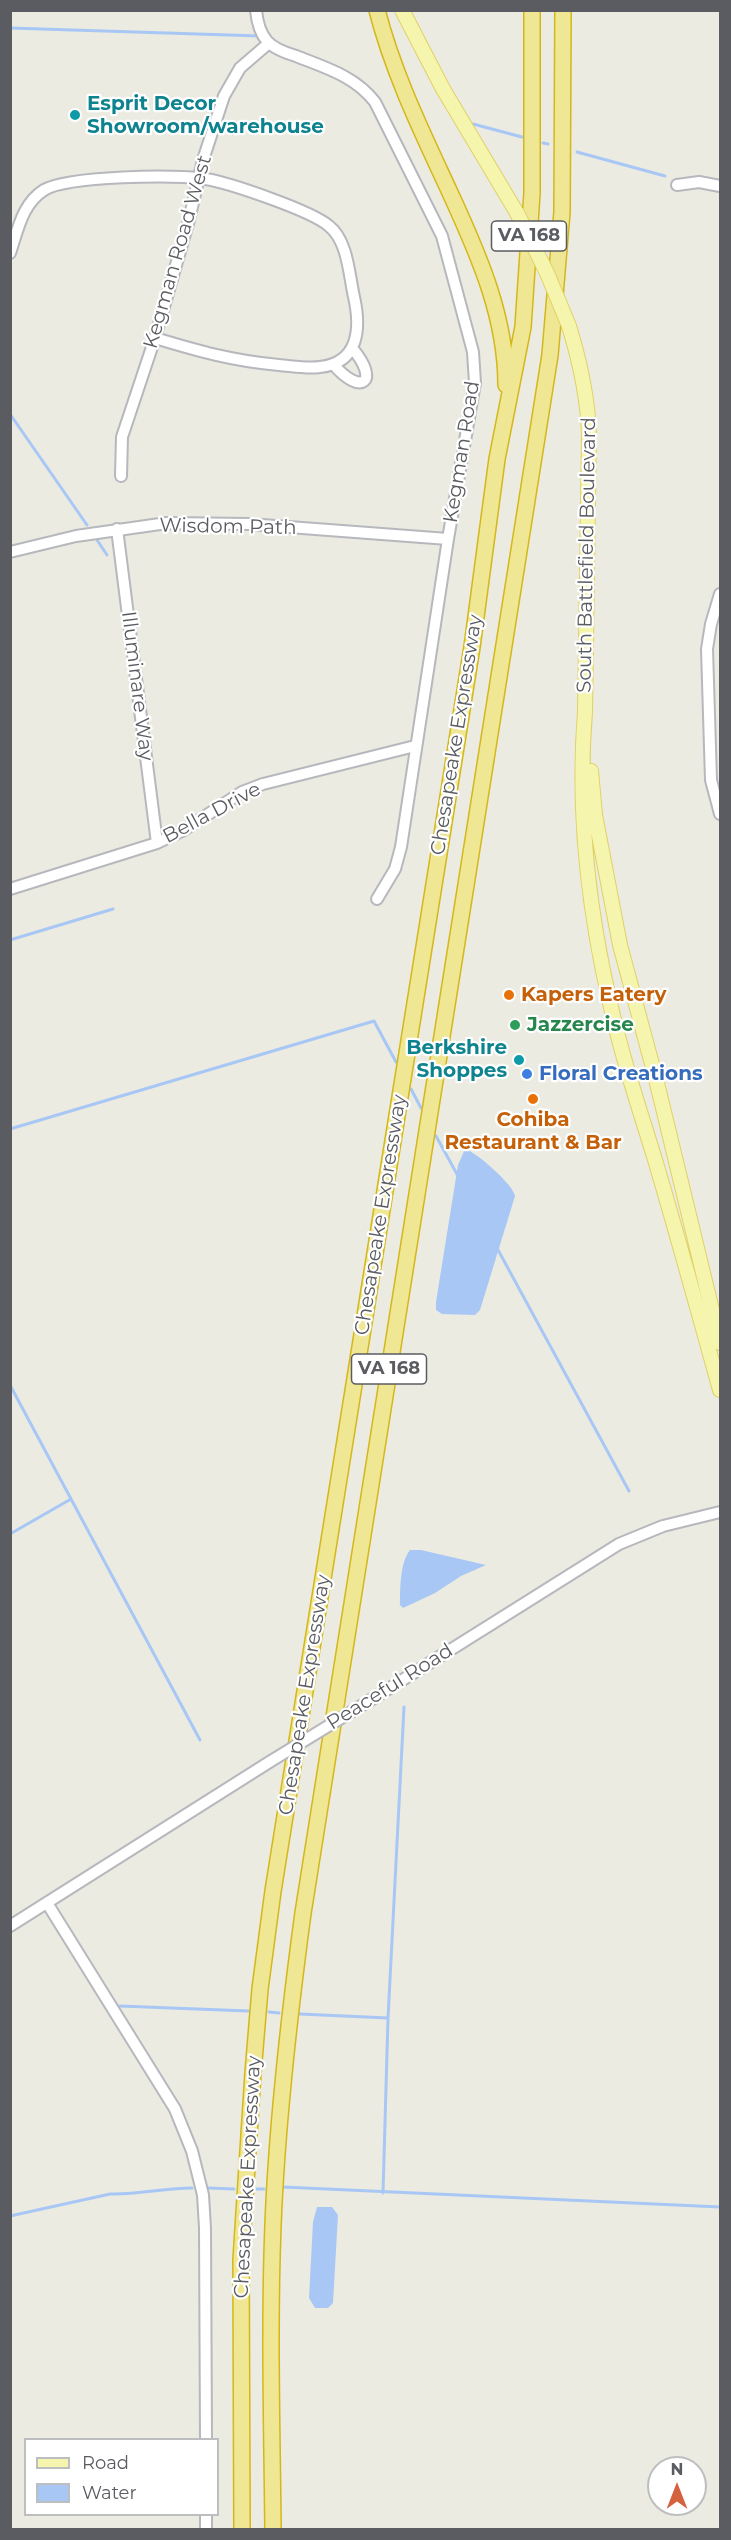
<!DOCTYPE html>
<html>
<head>
<meta charset="utf-8">
<style>
	body { margin:0 }
	#map { position:relative; width:731px; height:2540px; overflow:hidden; background:#ebebe2; font-family:Montserrat,sans-serif }
	canvas { display:block }
	.frame { position:absolute; inset:0; border:12px solid #5a5c61; pointer-events:none }
	.legend { position:absolute; left:24px; top:2438px; width:195px; height:78px; box-sizing:border-box; background:#fff; border:2px solid #bdbec0; margin:0; padding:8px 10px; list-style:none; font-size:18px; color:#5a5c61 }
	.legend li { display:flex; align-items:center; gap:12px; height:30px }
	.legend b { width:30px; border:2px solid #bdbec0 }
	.north { position:absolute; left:647px; top:2456px; width:60px; height:60px; box-sizing:border-box; background:#fff; border:2px solid #bdbec0; border-radius:50%; rotate:0deg; font-size:16px; font-weight:700; line-height:24px; text-align:center; color:#5a5c61 }
	.north::after { content:''; display:block; margin:auto; width:21px; height:27px; background:#d5623e; clip-path:polygon(50% 0,100% 100%,50% 72%,0 100%) }
</style>
</head>
<body>
<div id="map">
<canvas width="731" height="2540"></canvas>
<div class="frame"></div>
<ul class="legend">
<li><b style="height:8px;background:#f5f5ad"></b>Road</li>
<li><b style="height:16px;background:#a8c7f5"></b>Water</li>
</ul>
<div class="north">N</div>
</div>
<script>
const context = document.querySelector('canvas').getContext('2d');
context.lineJoin = 'round';
function fillPath(path, color) { context.fillStyle = color; context.fill(path, 'evenodd'); }
function stroke(path, color, width, dash) { context.strokeStyle = color; context.lineWidth = width; context.lineCap = dash ? 'butt' : 'round'; context.setLineDash(dash || []); context.stroke(path); }
function drawText(font, color, halo, rows, align = 'center') {
  context.font = font + ' Montserrat,sans-serif'; context.lineWidth = 4.5; context.setLineDash([]); context.textBaseline = 'middle'; context.strokeStyle = halo; context.fillStyle = color; for (const [text, x, y, turn = 0] of rows) {
    context.save(); context.translate(x, y); context.rotate((+turn || 0) * Math.PI / 180); context.textAlign = isNaN(turn) ? turn : align; if (halo) context.strokeText(text, 0, 0); context.fillText(text, 0, 0); context.restore();
  }
}
fillPath(new Path2D(`
	M 465,1149 C 475,1151 514,1185 515,1196 L 480,1310 L 475,1315 L 442,1314 L 436,1310 L 436,1302 L 458,1165 Z
	M 410,1550 L 421,1550 L 486,1565 L 461,1576 L 435,1593 L 403,1608 L 400,1605 C 400,1590 400,1562 410,1550 Z
	M 317,2207 L 332,2207 L 338,2215 L 333,2303 L 328,2308 L 315,2308 L 309,2298 L 313,2222 Z`), '#a8c7f5');
stroke(new Path2D(`
	M 10,28 L 260,36
	M 473,124 L 522,137
	M 543,143 L 548,144
	M 577,152 L 665,176
	M 10,414 L 87,525
	M 97,540 L 107,555
	M 10,940 L 113,909
	M 411,1089 L 421,1108
	M 10,1129 L 374,1021 L 396,1062
	M 436,1136 L 458,1176
	M 497,1248 L 629,1491
	M 10,1385 L 200,1740
	M 10,1534 L 71,1499
	M 120,2006 L 248,2011
	M 269,2012 L 279,2013
	M 300,2014 L 388,2018
	M 283,2187 L 720,2207
	M 209,2188 L 234,2189
	M 256,2189 L 264,2189
	M 383,2193 L 388,2018 L 404,1707
	M 10,2216 L 110,2194 C 137,2195 164,2188 192,2188`), '#a8c7f5', 3);
const minor = new Path2D(`
	M 256,10 C 257,21 260,33 267,41 C 274,49 286,53 296,56 C 326,68 355,76 375,102 L 442,236 L 473,352 L 475,383 L 448,539 L 401,847 L 395,869 L 377,899
	M 677,185 L 699,182 L 720,186
	M 10,253 C 18,230 22,204 44,190 C 67,176 177,174 206,179 C 230,183 312,211 329,226 C 348,241 349,275 354,297 C 361,328 359,363 320,367 C 307,369 292,366 279,365 C 233,361 198,351 155,338
	M 333,364 C 361,397 381,382 352,348
	M 121,476 L 122,437 L 155,338 L 189,220 L 203,160 L 224,96 L 240,68 L 269,43
	M 117,529 L 157,843
	M 10,552 L 76,536 L 167,523 L 249,524 L 448,539
	M 720,594 L 711,624 L 707,649 L 711,780 L 720,814
	M 10,889 L 157,843 L 184,830 L 242,792 L 263,784 L 415,746
	M 369,1701 L 619,1544 L 663,1526 L 720,1512
	M 47,1903 L 175,2109 L 192,2151 L 203,2195 L 205,2228 L 206,2440
	M 10,1926 L 271,1761
	M 206,2514 L 206,2530`);
const major = new Path2D(`
	M 402,10 L 443,89 L 517,213
	M 569,326 C 580,362 588,397 589,435 L 585,712 C 576,821 591,931 618,1036 C 629,1079 643,1120 656,1163 C 678,1238 699,1314 720,1390
	M 591,771 L 595,815 L 620,945 L 656,1079 L 720,1343`);
const highway = new Path2D(`
	M 377,10 C 394,76 424,136 452,197 C 480,258 506,318 506,385
	M 242,2530 L 241,2260 L 253,2073 L 260,1989 L 273,1891 L 472,647 L 497,459 L 523,327 L 532,193 L 532,10
	M 273,2530 C 272,2428 269,2327 273,2225 C 277,2121 289,2017 303,1913 L 550,355 L 562,212 L 563,10`);
stroke(minor, '#b7b8bd', 14);
stroke(major, '#e1d165', 16);
stroke(highway, '#d4b719', 18);
stroke(minor, '#fff', 10);
stroke(major, '#f5f5ad', 14);
stroke(highway, '#f0e794', 15);
const minorBridge = new Path2D(`
	M 271,1761 L 369,1701`);
const majorBridge = new Path2D(`
	M 517,213 L 547,273 L 569,326`);
stroke(minorBridge, '#b7b8bd', 14, []);
stroke(majorBridge, '#e1d165', 16, []);
stroke(minorBridge, '#fff', 10);
stroke(majorBridge, '#f5f5ad', 14);
for (const [x, y, r, color] of [
	[75,115,6,"#0f9aa8"],
	[509,995,6,"#e8710a"],
	[515,1025,6,"#2e9e5b"],
	[519,1060,6,"#0f9aa8"],
	[527,1074,6,"#3f7fe0"],
	[533,1099,6,"#e8710a"]
]) { const dot = new Path2D(); dot.arc(x, y, r, 0, 2 * Math.PI); context.fillStyle = color; context.fill(dot); stroke(dot, '#fff', 2); }
for (const [x, y, w] of [
	[529,236,75],
	[389,1369,75]
]) { const box = new Path2D(); box.roundRect(x - w / 2, y - 15, w, 30, 4.5); context.fillStyle = '#fff'; context.fill(box); stroke(box, '#5a5c61', 1.5); }
drawText('bold 18px', '#5a5c61', null, [
	["VA 168",529,236],
	["VA 168",389,1369]
]);
drawText('bold 20px', '#0d838f', '#fff', [
	["Esprit Decor",87,104],
	["Showroom/warehouse",87,127],
	["Berkshire",507,1048,"right"],
	["Shoppes",507,1071,"right"]
], 'left');
drawText('20px', '#5a5c61', '#fff', [
	["Kegman Road West",178,252,-74],
	["Kegman Road",462,452,-81],
	["Wisdom Path",228,527,1],
	["South Battlefield Boulevard",587,555,-89],
	["Illuminare Way",137,686,83],
	["Chesapeake Expressway",457,735,-81],
	["Bella Drive",212,813,-28],
	["Chesapeake Expressway",381,1215,-81],
	["Peaceful Road",390,1687,-32],
	["Chesapeake Expressway",305,1695,-81],
	["Chesapeake Expressway",248,2177,-87]
]);
drawText('bold 20px', '#c56008', '#fff', [
	["Kapers Eatery",521,995],
	["Cohiba",533,1120,"center"],
	["Restaurant & Bar",533,1143,"center"]
], 'left');
drawText('bold 20px', '#27864d', '#fff', [
	["Jazzercise",527,1025]
], 'left');
drawText('bold 20px', '#366cbe', '#fff', [
	["Floral Creations",539,1074]
], 'left');
</script>
</body>
</html>
